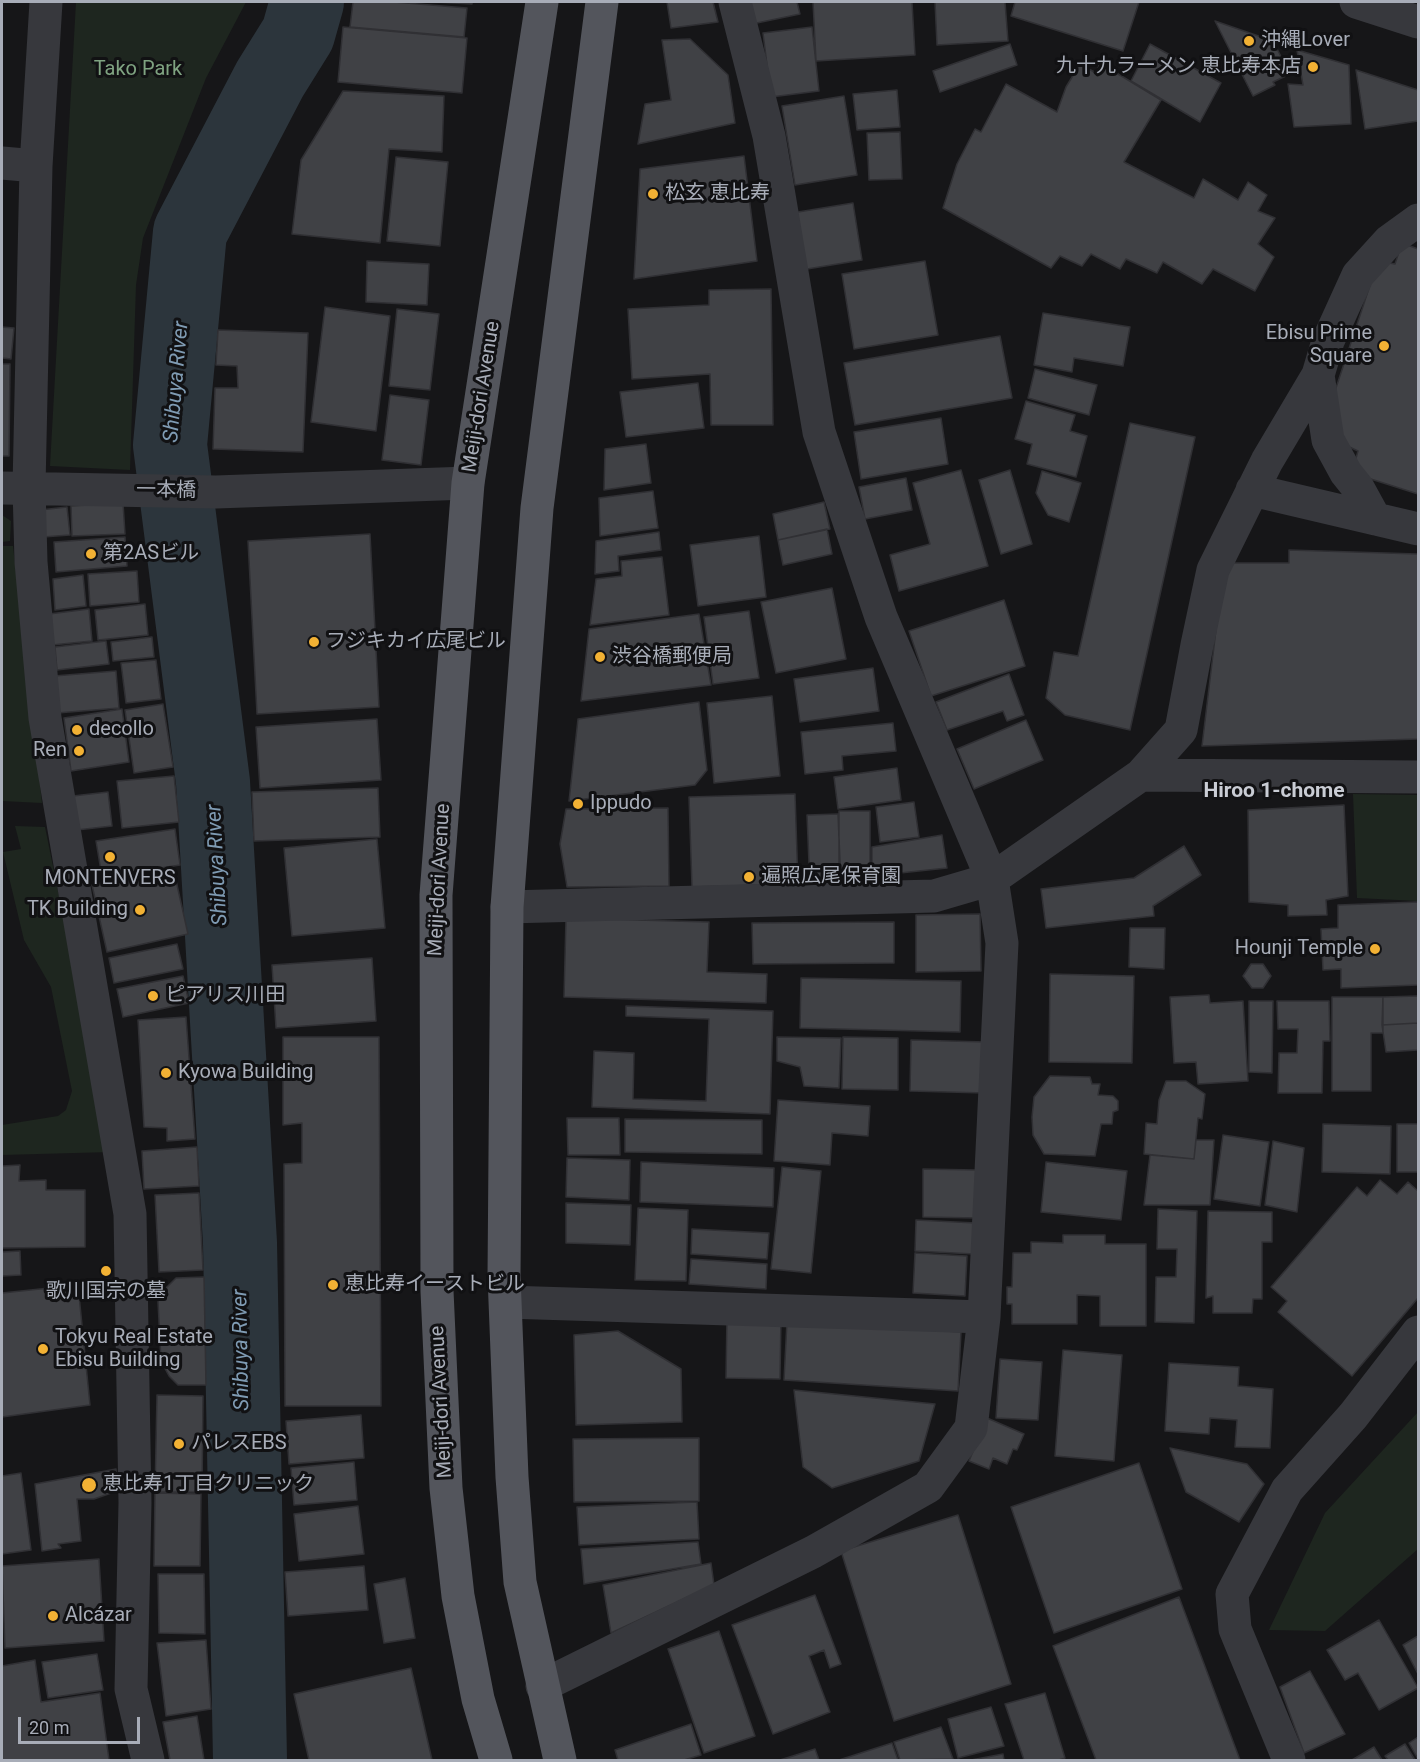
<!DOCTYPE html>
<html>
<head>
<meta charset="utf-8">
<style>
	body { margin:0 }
	#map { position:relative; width:1420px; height:1762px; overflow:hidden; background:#161618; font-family:Roboto,sans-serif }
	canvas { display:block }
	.frame { position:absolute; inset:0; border:3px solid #a8adb8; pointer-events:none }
	.scale { position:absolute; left:18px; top:1717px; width:122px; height:27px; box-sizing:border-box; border:3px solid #a8adb8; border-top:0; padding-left:8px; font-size:18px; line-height:21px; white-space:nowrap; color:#a8adb8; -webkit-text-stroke:4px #111113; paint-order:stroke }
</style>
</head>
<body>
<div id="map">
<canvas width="1420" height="1762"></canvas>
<div class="frame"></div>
<div class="scale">20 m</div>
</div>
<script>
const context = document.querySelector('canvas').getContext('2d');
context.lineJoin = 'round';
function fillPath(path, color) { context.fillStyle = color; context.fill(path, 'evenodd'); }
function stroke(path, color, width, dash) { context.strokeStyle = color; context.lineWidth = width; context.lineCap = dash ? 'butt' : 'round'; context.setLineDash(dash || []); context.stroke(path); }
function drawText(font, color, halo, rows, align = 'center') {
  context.font = font + ' Roboto,"Noto Sans JP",sans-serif'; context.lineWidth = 6; context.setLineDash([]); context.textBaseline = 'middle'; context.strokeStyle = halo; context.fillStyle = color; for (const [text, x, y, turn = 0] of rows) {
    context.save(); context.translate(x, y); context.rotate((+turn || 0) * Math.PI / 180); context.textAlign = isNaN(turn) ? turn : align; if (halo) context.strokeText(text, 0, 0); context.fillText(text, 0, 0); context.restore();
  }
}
fillPath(new Path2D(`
	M 76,2 L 246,2 L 206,78 L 143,238 L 136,285 L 130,470 L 50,466 Z
	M 2,515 L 11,521 L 10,541 L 2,542 Z
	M 2,546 L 13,546 L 42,803 L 2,801 Z
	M 1353,794 L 1418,795 L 1418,901 L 1357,898 Z
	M 15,826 L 45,827 L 111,1152 L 2,1155 L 2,1125 L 58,1116 L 66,1110 L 72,1091 L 51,987 L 24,940 L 3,852 L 21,849 Z
	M 1418,1412 L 1418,1549 L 1325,1631 L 1269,1630 L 1325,1513 Z`), '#1e261f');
stroke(new Path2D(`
	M 250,1760 L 240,1243 L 213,782 L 170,445 L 190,232 L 270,79 L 298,34 L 307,2`), '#2c353c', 74);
const building = new Path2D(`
	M 353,2 L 394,2 L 467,8 L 464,37 L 350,27 Z
	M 436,2 L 472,2 L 472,4 Z
	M 667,2 L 713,2 L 718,22 L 671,28 Z
	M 748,2 L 797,2 L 800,14 L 752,24 Z
	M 813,2 L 912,2 L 915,55 L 816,61 Z
	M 935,2 L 1005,2 L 1008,41 L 937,45 Z
	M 1015,2 L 1139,2 L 1123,51 L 1011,16 Z
	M 1215,21 L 1273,41 L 1290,74 L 1273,82 L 1275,85 L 1253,96 Z
	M 343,27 L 467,38 L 462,93 L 338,82 Z
	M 812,27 L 819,91 L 771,97 L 763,33 Z
	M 690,39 L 728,75 L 735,123 L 638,144 L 645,104 L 671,100 L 662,40 Z
	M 1010,44 L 1017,65 L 940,92 L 933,71 Z
	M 1150,44 L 1221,83 L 1200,122 L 1131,81 Z
	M 1297,50 L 1349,65 L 1351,124 L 1294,127 L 1288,84 L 1303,85 Z
	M 1100,63 L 1161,100 L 1124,162 L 1194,198 L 1203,179 L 1238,200 L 1248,182 L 1267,195 L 1258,211 L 1275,218 L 1258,244 L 1274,257 L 1255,291 L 1213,269 L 1202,284 L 1163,262 L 1157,273 L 1126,259 L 1120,269 L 1091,254 L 1082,266 L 1060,256 L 1051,268 L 943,208 L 957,164 L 975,129 L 981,132 L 1006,84 L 1057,112 L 1066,87 L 1080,64 L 1096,73 Z
	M 1356,70 L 1418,90 L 1418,121 L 1365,129 Z
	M 897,90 L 900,127 L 857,130 L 853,94 Z
	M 343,91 L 444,96 L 442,152 L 389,149 L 380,243 L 292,234 L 301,160 Z
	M 844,96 L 857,175 L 795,185 L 782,106 Z
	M 900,132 L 902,179 L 869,180 L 867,133 Z
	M 744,156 L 757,261 L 634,279 L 640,169 Z
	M 396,157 L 448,162 L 440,246 L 387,241 Z
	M 853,203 L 862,260 L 801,270 L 792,213 Z
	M 1402,243 L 1418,249 L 1418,494 L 1352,473 L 1358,451 L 1334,440 L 1328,412 L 1378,261 L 1395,264 Z
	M 367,261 L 429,264 L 427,305 L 366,302 Z
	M 925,261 L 938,335 L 854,349 L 842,274 Z
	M 771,289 L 773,425 L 711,425 L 710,374 L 632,379 L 628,309 L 709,305 L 709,290 Z
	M 325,307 L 390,316 L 376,431 L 311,422 Z
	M 397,309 L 439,314 L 430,390 L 389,386 Z
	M 1043,313 L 1130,327 L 1123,366 L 1074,358 L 1072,372 L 1034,365 Z
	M 2,327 L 14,328 L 11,359 L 2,358 Z
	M 218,330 L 308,333 L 303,452 L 213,449 L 215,388 L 238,388 L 237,366 L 216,365 Z
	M 1000,336 L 1012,398 L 855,425 L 844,363 Z
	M 2,364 L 10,364 L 9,456 L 2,456 Z
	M 1035,369 L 1097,385 L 1089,415 L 1028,398 Z
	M 698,383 L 704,428 L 626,437 L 620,392 Z
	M 390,395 L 429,400 L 421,465 L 382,460 Z
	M 1026,401 L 1075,415 L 1070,431 L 1087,436 L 1076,477 L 1027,464 L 1032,444 L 1015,439 Z
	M 941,418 L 948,464 L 861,479 L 854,432 Z
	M 1130,423 L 1195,437 L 1130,730 L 1065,715 L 1046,698 L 1054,652 L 1078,656 Z
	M 646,444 L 651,483 L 604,490 L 605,449 Z
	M 961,470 L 988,566 L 899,591 L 890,555 L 930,544 L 913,483 Z
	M 1010,470 L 1032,544 L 1001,554 L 979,480 Z
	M 1042,471 L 1081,483 L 1069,522 L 1048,515 L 1036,493 Z
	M 906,478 L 912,510 L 865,519 L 859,487 Z
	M 653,491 L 658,528 L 600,536 L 599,498 Z
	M 824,502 L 830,529 L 778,540 L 773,514 Z
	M 123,503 L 125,534 L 72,536 L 71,506 Z
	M 67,507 L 70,535 L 43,537 L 40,510 Z
	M 827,529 L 832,554 L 783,565 L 778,540 Z
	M 659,532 L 661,550 L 618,556 L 619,571 L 595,574 L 596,541 Z
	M 370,534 L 379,707 L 257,714 L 248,541 Z
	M 759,536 L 766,597 L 698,606 L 690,545 Z
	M 125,537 L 127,566 L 56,572 L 54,542 Z
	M 1289,550 L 1418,554 L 1418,739 L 1202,746 L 1224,563 L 1289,563 Z
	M 662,557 L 669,615 L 590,625 L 596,579 L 622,576 L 621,561 Z
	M 137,571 L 139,602 L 90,606 L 88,574 Z
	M 83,575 L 86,606 L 55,610 L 53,579 Z
	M 832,588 L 846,659 L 776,673 L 761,602 Z
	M 1004,600 L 1025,666 L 931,696 L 909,631 Z
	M 145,604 L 148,635 L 98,640 L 95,610 Z
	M 89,609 L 92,641 L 52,645 L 49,614 Z
	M 749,611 L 759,678 L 713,684 L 704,617 Z
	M 699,614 L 711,685 L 581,701 L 589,629 Z
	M 152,637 L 154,657 L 113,661 L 111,642 Z
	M 106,641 L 109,664 L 57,670 L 55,647 Z
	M 156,660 L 161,699 L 126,703 L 121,663 Z
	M 873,668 L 879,711 L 800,722 L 794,679 Z
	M 116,671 L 119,708 L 57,713 L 54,676 Z
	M 1009,674 L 1024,715 L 1007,721 L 1003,711 L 947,730 L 936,702 Z
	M 772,696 L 780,776 L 714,783 L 707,703 Z
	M 699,702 L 707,770 L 695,785 L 569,801 L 578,719 Z
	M 163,704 L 173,767 L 134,773 L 125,710 Z
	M 122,709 L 129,762 L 71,771 L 64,718 Z
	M 377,719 L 381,780 L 260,788 L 256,727 Z
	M 1026,720 L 1043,760 L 974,789 L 957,749 Z
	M 893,723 L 896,751 L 842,756 L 843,770 L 805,774 L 801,732 Z
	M 897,768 L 901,800 L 838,809 L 834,777 Z
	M 174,776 L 179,822 L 122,828 L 117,781 Z
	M 378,788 L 380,837 L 254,841 L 252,792 Z
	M 108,792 L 112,826 L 68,831 L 64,797 Z
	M 795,794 L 798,884 L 692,887 L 689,797 Z
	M 914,802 L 919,837 L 880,842 L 876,807 Z
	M 1344,805 L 1348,896 L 1326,900 L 1327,915 L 1288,916 L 1288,905 L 1249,902 L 1248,810 Z
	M 668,808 L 669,886 L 567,887 L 560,844 L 566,809 Z
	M 839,811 L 870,811 L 870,872 L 839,872 Z
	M 838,814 L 841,886 L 810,888 L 807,815 Z
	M 175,829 L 180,865 L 102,877 L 96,841 Z
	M 942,835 L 947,868 L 872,876 L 872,847 Z
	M 377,839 L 385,928 L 292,936 L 284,848 Z
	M 1184,846 L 1201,875 L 1153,906 L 1154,916 L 1046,928 L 1041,889 L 1134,878 Z
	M 173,867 L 188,934 L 107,952 L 92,885 Z
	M 1418,902 L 1418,985 L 1341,988 L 1341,969 L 1323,970 L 1321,929 L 1338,928 L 1338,905 Z
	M 980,914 L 981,971 L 916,972 L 916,915 Z
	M 566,918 L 709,922 L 707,972 L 767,974 L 766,1003 L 564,997 Z
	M 894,922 L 894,963 L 753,964 L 752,923 Z
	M 1130,928 L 1165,928 L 1164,969 L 1129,967 Z
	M 177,944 L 183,969 L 114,983 L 109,958 Z
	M 372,958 L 376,1021 L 276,1028 L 272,965 Z
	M 1251,964 L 1263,964 L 1271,976 L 1263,988 L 1252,988 L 1243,976 Z
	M 1050,974 L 1134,976 L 1132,1063 L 1049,1062 Z
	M 183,976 L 189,1003 L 123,1017 L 117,989 Z
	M 801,978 L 961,981 L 960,1032 L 800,1028 Z
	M 1209,995 L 1210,1003 L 1243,1001 L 1248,1081 L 1198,1084 L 1196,1062 L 1174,1063 L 1170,997 Z
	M 1418,996 L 1418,1023 L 1382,1025 L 1383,997 Z
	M 1332,997 L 1383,997 L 1383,1033 L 1371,1033 L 1371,1091 L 1332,1091 Z
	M 1249,1001 L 1273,1001 L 1272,1073 L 1249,1072 Z
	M 1277,1001 L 1329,1001 L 1330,1041 L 1323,1041 L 1322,1093 L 1278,1093 L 1279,1053 L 1297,1053 L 1298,1029 L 1278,1029 Z
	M 626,1006 L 773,1011 L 770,1114 L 592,1107 L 594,1051 L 634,1053 L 633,1099 L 706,1101 L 709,1019 L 626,1016 Z
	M 186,1017 L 195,1139 L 167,1141 L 167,1128 L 144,1127 L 138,1020 Z
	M 1418,1023 L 1418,1050 L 1386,1052 L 1382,1025 Z
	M 283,1037 L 379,1037 L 381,1406 L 285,1406 L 284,1164 L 302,1163 L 302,1123 L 283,1125 Z
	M 777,1037 L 841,1038 L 839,1088 L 804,1086 L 800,1067 L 777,1061 Z
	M 843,1037 L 898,1038 L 898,1090 L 842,1089 Z
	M 911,1040 L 987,1042 L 985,1093 L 910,1091 Z
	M 1050,1076 L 1090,1077 L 1092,1084 L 1100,1084 L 1098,1095 L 1113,1096 L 1118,1101 L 1118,1110 L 1113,1112 L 1112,1124 L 1101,1124 L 1095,1156 L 1044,1154 L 1033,1135 L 1032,1117 L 1034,1097 Z
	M 1166,1081 L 1186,1081 L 1205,1094 L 1202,1119 L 1198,1118 L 1194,1159 L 1144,1154 L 1146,1123 L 1157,1124 L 1159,1100 Z
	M 778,1100 L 870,1106 L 868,1136 L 832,1133 L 830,1165 L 774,1161 Z
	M 567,1118 L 619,1118 L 620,1155 L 568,1155 Z
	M 625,1119 L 762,1120 L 762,1154 L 625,1152 Z
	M 1323,1124 L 1391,1126 L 1390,1174 L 1322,1172 Z
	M 1397,1124 L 1418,1124 L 1418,1172 L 1397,1172 Z
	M 1223,1135 L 1269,1142 L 1260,1206 L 1214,1199 Z
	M 1196,1140 L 1214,1140 L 1210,1205 L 1144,1205 L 1150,1155 L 1194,1159 Z
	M 1273,1141 L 1304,1148 L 1297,1212 L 1265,1205 Z
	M 197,1147 L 199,1186 L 144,1189 L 142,1151 Z
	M 567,1158 L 630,1160 L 629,1200 L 566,1197 Z
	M 641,1162 L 774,1168 L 773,1207 L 640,1202 Z
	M 1046,1162 L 1127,1171 L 1121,1220 L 1041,1212 Z
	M 20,1165 L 19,1181 L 46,1180 L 46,1190 L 85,1190 L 85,1247 L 2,1248 L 2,1166 Z
	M 782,1167 L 821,1171 L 811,1273 L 771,1269 Z
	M 923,1169 L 977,1170 L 977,1218 L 923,1217 Z
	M 1380,1180 L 1397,1194 L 1408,1182 L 1418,1191 L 1418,1298 L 1352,1376 L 1278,1312 L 1287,1301 L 1271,1287 L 1357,1187 L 1367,1196 Z
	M 199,1193 L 203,1270 L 159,1272 L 155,1195 Z
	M 566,1203 L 631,1205 L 630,1245 L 566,1243 Z
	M 638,1208 L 688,1210 L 686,1281 L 635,1280 Z
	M 1158,1209 L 1197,1211 L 1194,1323 L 1155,1322 L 1156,1277 L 1176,1277 L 1177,1249 L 1157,1249 Z
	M 1208,1211 L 1272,1212 L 1272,1242 L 1262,1242 L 1262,1299 L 1253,1299 L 1252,1313 L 1213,1313 L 1213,1296 L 1206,1298 Z
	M 916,1220 L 976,1223 L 974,1254 L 915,1251 Z
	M 692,1229 L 769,1233 L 767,1259 L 691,1254 Z
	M 1063,1235 L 1105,1235 L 1105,1244 L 1146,1244 L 1146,1326 L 1100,1326 L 1100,1296 L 1077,1295 L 1077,1324 L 1012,1324 L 1012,1304 L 1007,1304 L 1007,1287 L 1012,1287 L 1013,1253 L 1031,1253 L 1031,1242 L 1063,1243 Z
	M 20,1251 L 21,1275 L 2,1276 L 2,1252 Z
	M 915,1253 L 967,1256 L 965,1296 L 913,1293 Z
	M 691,1259 L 767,1264 L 766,1289 L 689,1284 Z
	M 204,1277 L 206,1385 L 178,1385 L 169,1376 L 161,1361 L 158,1302 L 161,1293 L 176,1278 Z
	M 78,1285 L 90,1405 L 2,1417 L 2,1293 Z
	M 727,1315 L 781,1316 L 780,1379 L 726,1378 Z
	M 787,1321 L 961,1332 L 958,1391 L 784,1380 Z
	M 618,1331 L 681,1369 L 682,1422 L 576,1425 L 574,1335 Z
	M 1063,1350 L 1122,1355 L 1114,1461 L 1055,1456 Z
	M 1000,1359 L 1042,1362 L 1038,1420 L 996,1418 Z
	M 1169,1363 L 1239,1367 L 1238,1386 L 1273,1389 L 1270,1448 L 1235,1447 L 1237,1420 L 1210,1418 L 1209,1434 L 1165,1431 Z
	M 794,1390 L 935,1404 L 919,1461 L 832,1488 L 803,1467 Z
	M 157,1395 L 203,1396 L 202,1492 L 155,1492 Z
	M 361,1415 L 364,1458 L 289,1464 L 286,1421 Z
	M 987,1418 L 1024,1434 L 1017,1450 L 1013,1449 L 1007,1464 L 993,1458 L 989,1469 L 969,1461 Z
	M 699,1438 L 699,1501 L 574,1502 L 573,1439 Z
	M 1170,1448 L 1247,1464 L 1264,1484 L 1239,1522 L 1186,1492 Z
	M 354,1462 L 357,1500 L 294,1505 L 291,1468 Z
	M 1139,1463 L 1182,1589 L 1054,1633 L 1011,1507 Z
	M 116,1469 L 117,1491 L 94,1499 L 77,1499 L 81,1541 L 58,1544 L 61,1548 L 42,1551 L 35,1484 Z
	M 21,1473 L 31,1550 L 2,1554 L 2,1476 Z
	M 155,1493 L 201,1494 L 200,1566 L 154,1566 Z
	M 697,1502 L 699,1539 L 579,1545 L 577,1507 Z
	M 358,1506 L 364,1554 L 299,1561 L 294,1514 Z
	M 958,1515 L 1011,1684 L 894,1721 L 841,1551 Z
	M 698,1542 L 701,1564 L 584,1584 L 581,1549 Z
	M 99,1559 L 104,1641 L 5,1648 L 2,1566 Z
	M 711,1563 L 714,1585 L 611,1633 L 603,1585 Z
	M 364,1566 L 368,1610 L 288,1616 L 285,1572 Z
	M 158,1574 L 204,1574 L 205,1634 L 159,1633 Z
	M 405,1578 L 415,1638 L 384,1643 L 374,1584 Z
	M 815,1595 L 841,1664 L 830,1668 L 824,1650 L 809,1656 L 830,1712 L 773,1734 L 732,1625 Z
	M 1179,1597 L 1240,1760 L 1096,1760 L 1053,1646 Z
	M 1379,1620 L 1418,1688 L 1379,1710 L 1358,1673 L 1345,1680 L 1327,1650 Z
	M 719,1631 L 755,1736 L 704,1753 L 668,1649 Z
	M 1418,1636 L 1418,1674 L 1403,1645 Z
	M 206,1640 L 211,1709 L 166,1716 L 157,1643 Z
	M 97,1654 L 103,1690 L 48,1698 L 42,1662 Z
	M 35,1660 L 41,1702 L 100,1693 L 109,1760 L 2,1760 L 2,1666 Z
	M 411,1668 L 432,1760 L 309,1760 L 294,1694 Z
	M 1310,1671 L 1345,1734 L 1304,1753 L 1280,1687 Z
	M 1045,1693 L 1065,1758 L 1059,1760 L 1024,1760 L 1005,1704 Z
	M 991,1707 L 1004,1746 L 958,1758 L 948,1719 Z
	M 197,1716 L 204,1760 L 170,1760 L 163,1722 Z
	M 691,1724 L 701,1755 L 684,1760 L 618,1760 L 615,1750 Z
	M 941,1727 L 953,1759 L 900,1760 L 894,1742 Z
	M 1418,1737 L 1418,1759 L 1409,1743 Z
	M 892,1743 L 898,1760 L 839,1760 Z
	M 1405,1744 L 1415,1760 L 1388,1760 L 1385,1756 Z
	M 1374,1747 L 1382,1760 L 1352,1760 Z
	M 815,1749 L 819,1760 L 780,1760 Z
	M 1003,1754 L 1004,1760 L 971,1760 Z`);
fillPath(building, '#404145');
stroke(building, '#303034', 1.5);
stroke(new Path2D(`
	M 46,2 L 36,166 L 29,487 L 31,562 L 45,718 L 130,1214 L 135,1503 L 131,1689 L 148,1760
	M 1356,2 L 1418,22
	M 2,163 L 36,166
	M 1318,375 L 1328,440 L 1346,473 L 1358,488 L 1375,519
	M 2,488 L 216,492 L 468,483
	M 1252,490 L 1418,529
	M 1141,775 L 1181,730 L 1197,645 L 1213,570 L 1267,461 L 1318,375 L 1328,341 L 1358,275 L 1389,241 L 1418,220
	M 507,907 L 934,896 L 992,879 L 1141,775 L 1418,777
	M 506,1302 L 984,1317
	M 542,1686 L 813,1552 L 928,1487 L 971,1428 L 984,1317 L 1002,943 L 992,879 L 881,617 L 819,432 L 769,136 L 735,2
	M 1289,1760 L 1235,1629 L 1232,1594 L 1287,1490 L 1353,1416 L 1418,1332`), '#37383d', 33);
stroke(new Path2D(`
	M 496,1760 L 478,1699 L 458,1596 L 446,1488 L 437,1291 L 436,895 L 468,483 L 542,2
	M 560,1760 L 520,1582 L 512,1477 L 504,1276 L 507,907 L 537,508 L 602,2`), '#53555c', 33);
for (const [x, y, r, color] of [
	[1249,41,6,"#f2b134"],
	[1313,67,6,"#f2b134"],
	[653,194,6,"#f2b134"],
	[1384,346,6,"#f2b134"],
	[91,554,6,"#f2b134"],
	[314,642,6,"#f2b134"],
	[600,657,6,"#f2b134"],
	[77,730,6,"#f2b134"],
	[79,751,6,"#f2b134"],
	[578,804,6,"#f2b134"],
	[110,857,6,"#f2b134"],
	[749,877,6,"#f2b134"],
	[140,910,6,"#f2b134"],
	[1375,949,6,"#f2b134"],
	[153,996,6,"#f2b134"],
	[166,1073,6,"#f2b134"],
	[106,1271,6,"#f2b134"],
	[333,1285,6,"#f2b134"],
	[43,1349,6,"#f2b134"],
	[179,1444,6,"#f2b134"],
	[89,1485,8,"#f2b134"],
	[53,1616,6,"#f2b134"]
]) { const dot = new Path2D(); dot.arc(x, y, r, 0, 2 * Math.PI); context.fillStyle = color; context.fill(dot); stroke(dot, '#111113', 2); }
drawText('20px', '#a8adb8', '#111113', [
	["沖縄Lover",1261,41],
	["九十九ラーメン 恵比寿本店",1301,67,"right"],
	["松玄 恵比寿",665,194],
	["Ebisu Prime",1372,334,"right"],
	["Square",1372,357,"right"],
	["第2ASビル",103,554],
	["フジキカイ広尾ビル",326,642],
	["渋谷橋郵便局",612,657],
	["decollo",89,730],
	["Ren",67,751,"right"],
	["Ippudo",590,804],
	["遍照広尾保育園",761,877],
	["MONTENVERS",110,879,"center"],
	["TK Building",128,910,"right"],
	["Hounji Temple",1363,949,"right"],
	["ピアリス川田",165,996],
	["Kyowa Building",178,1073],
	["恵比寿イーストビル",345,1285],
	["歌川国宗の墓",106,1292,"center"],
	["Tokyu Real Estate",55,1338],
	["Ebisu Building",55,1361],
	["パレスEBS",191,1444],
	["恵比寿1丁目クリニック",103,1485],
	["Alcázar",65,1616]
], 'left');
drawText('20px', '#7fa381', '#111113', [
	["Tako Park",138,70]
]);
drawText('20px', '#a8adb8', '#111113', [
	["Meiji-dori Avenue",482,397,-81],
	["一本橋",166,491,1],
	["Meiji-dori Avenue",440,880,-87],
	["Meiji-dori Avenue",442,1402,-93]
]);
drawText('italic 21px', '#7f9bb3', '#111113', [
	["Shibuya River",177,382,-85],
	["Shibuya River",218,865,-93],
	["Shibuya River",242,1350,-91]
]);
drawText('bold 21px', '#c9ccd4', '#111113', [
	["Hiroo 1-chome",1274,792]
]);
</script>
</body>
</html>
